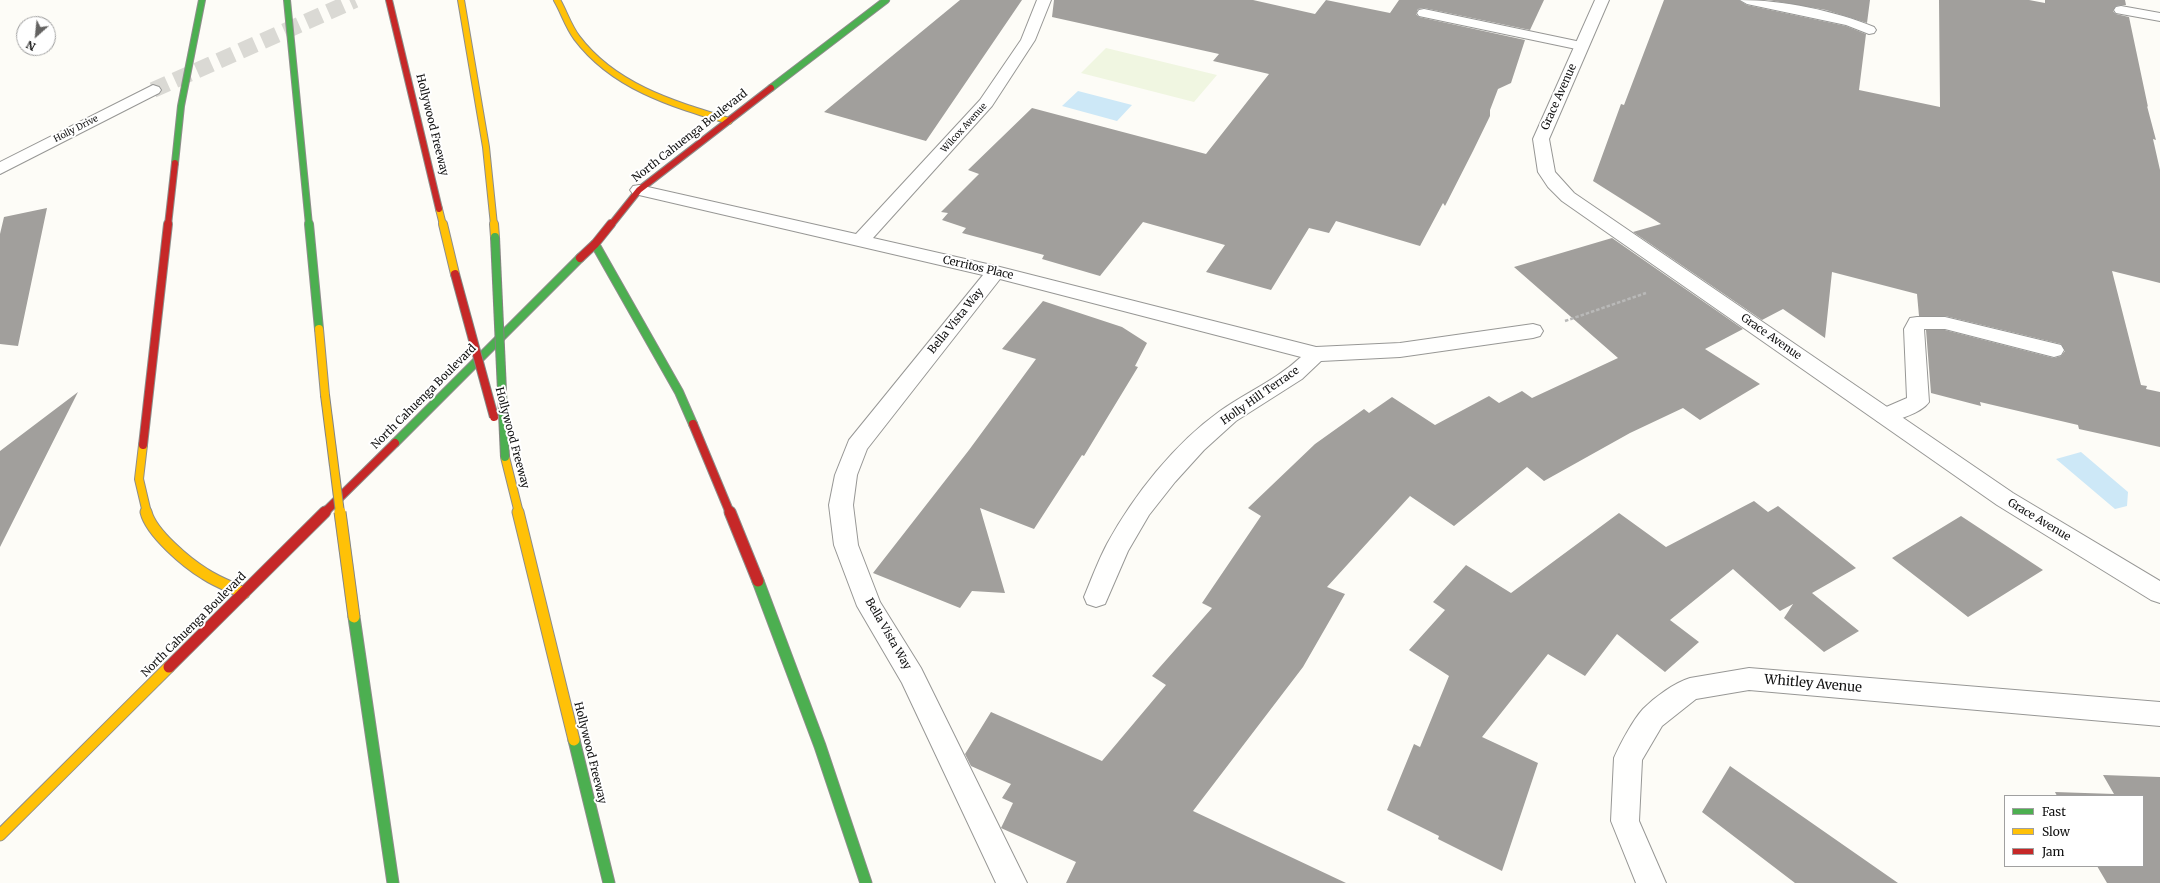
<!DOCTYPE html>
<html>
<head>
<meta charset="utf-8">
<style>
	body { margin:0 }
	#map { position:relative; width:2160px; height:883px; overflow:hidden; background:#fdfcf7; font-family:Merriweather,serif }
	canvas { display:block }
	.legend { position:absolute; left:2004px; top:795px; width:140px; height:72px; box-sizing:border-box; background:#fff; border:1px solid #a0a0a0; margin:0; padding:5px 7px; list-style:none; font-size:12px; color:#111 }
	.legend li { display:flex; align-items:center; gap:8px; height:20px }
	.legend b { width:20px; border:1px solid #a0a0a0 }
	.north { position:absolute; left:16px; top:16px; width:40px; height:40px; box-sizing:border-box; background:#fff; border:1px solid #a0a0a0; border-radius:50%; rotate:207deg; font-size:11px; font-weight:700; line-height:16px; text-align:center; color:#111 }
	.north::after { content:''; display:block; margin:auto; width:14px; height:18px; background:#646362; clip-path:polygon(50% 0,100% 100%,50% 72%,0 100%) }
</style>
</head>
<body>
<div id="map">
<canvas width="2160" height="883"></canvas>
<ul class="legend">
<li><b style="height:5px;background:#4caf50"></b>Fast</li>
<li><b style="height:5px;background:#ffc107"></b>Slow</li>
<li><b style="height:5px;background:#c62828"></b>Jam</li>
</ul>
<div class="north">N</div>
</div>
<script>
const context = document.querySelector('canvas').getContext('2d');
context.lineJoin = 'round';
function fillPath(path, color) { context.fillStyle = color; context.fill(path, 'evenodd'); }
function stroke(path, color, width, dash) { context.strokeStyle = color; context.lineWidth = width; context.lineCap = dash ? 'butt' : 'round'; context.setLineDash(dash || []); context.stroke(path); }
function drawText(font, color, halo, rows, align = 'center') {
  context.font = font + ' Merriweather,serif'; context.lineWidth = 4; context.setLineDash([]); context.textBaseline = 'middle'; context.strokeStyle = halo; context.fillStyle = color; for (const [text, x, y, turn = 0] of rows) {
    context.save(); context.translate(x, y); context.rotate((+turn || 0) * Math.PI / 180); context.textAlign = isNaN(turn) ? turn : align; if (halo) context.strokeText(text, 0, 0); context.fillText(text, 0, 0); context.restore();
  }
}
fillPath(new Path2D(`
	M 1106,48 L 1217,75 L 1194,102 L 1081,73 Z`), '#f0f6e1');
fillPath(new Path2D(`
	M 1078,91 L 1132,105 L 1117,121 L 1062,106 Z
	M 2081,452 L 2128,492 L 2127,506 L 2115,509 L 2056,459 Z`), '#cde8f7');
fillPath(new Path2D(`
	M 960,0 L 1022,0 L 926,141 L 824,112 Z
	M 1054,0 L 1253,0 L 1315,14 L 1326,0 L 1390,13 L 1399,0 L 1544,0 L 1530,30 L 1424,8 L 1418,9 L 1416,14 L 1419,17 L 1525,40 L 1511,83 L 1498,89 L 1490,110 L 1490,116 L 1473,151 L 1445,206 L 1443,203 L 1420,246 L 1336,221 L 1329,233 L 1309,228 L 1271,290 L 1206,272 L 1225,245 L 1143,222 L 1100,276 L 1042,259 L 1044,255 L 962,233 L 966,228 L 942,220 L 948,213 L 941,212 L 979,174 L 968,170 L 1032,108 L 1206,154 L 1269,74 L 1213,61 L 1219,54 L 1052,17 Z
	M 1664,0 L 1739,0 L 1747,5 L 1846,26 L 1866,34 L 1859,90 L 1940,107 L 1939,0 L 2029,0 L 2045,3 L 2045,0 L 2125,0 L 2126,5 L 2116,6 L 2113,11 L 2116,14 L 2129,17 L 2148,107 L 2147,106 L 2156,140 L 2153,139 L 2160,170 L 2160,283 L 2112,271 L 2141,385 L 2147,386 L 2146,389 L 2160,392 L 2160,447 L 2079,429 L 2078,425 L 1980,402 L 1981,406 L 1931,393 L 1926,330 L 1945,330 L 2054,358 L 2061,356 L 2065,351 L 2061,344 L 1945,316 L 1919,316 L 1917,294 L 1832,272 L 1825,338 L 1783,309 L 1762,320 L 1633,232 L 1661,224 L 1593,181 L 1621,104 L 1624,105 Z
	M 1768,0 L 1870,0 L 1867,23 L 1826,10 Z
	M 47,208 L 18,346 L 0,344 L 0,234 L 4,217 Z
	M 1612,238 L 1743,329 L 1705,349 L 1760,384 L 1700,420 L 1683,408 L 1630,433 L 1544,481 L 1527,467 L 1454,526 L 1410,496 L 1327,587 L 1345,594 L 1303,667 L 1193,811 L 1346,883 L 1066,883 L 1076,862 L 1001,828 L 1013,803 L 1002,798 L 1011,784 L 971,766 L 965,754 L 991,712 L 1102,761 L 1166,685 L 1152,676 L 1212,608 L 1202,603 L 1261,516 L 1248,508 L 1315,444 L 1364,409 L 1369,413 L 1392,397 L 1435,425 L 1489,396 L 1499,403 L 1522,391 L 1532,398 L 1618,358 L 1514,267 Z
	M 1043,301 L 1122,327 L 1147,343 L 1135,366 L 1138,367 L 1084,456 L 1082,455 L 1034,529 L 980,508 L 1005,593 L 972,591 L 960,608 L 873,573 L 969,450 L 1036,359 L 1002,349 Z
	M 78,392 L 0,547 L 0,451 Z
	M 1754,501 L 1768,512 L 1778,506 L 1856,568 L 1812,593 L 1859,631 L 1824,652 L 1784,618 L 1793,604 L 1780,611 L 1733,569 L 1670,620 L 1699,642 L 1665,672 L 1617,634 L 1585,676 L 1548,654 L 1482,737 L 1538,763 L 1502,871 L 1438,839 L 1439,836 L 1387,810 L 1414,744 L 1420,747 L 1449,676 L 1409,650 L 1445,610 L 1433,602 L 1466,565 L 1511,593 L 1619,513 L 1666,547 Z
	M 1961,516 L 2043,570 L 1968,617 L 1892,558 Z
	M 1730,766 L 1898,883 L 1795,883 L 1702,812 Z
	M 2103,775 L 2160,777 L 2160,883 L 2107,883 L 2097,866 L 2143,866 L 2143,796 L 2057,796 L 2055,792 L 2114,794 Z`), '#a19f9c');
stroke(new Path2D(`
	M 153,90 L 355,0`), '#dad9d4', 16, [16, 8]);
const lane = new Path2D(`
	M 1740,0 C 1782,0 1836,11 1874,27 L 1876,30 L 1874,33 L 1869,34 L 1846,25 L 1747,4 Z
	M 2121,6 L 2160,13 L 2160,21 L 2116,13 L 2114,10 L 2116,7 Z
	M 1424,9 L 1581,42 L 1586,43 L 1588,46 L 1586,49 L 1581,50 L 1419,16 L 1417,13 L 1419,10 Z
	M 1917,317 L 1945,317 L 2061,345 L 2064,350 L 2061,355 L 2054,357 L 1945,329 L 1924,329 L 1929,402 C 1922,413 1889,425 1877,421 L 1874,416 L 1877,411 L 1907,398 L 1904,329 L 1910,318 Z`);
const street = new Path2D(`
	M 1037,0 L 1051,0 L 1035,40 L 992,106 L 873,238 L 996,266 L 1316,347 L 1400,343 L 1533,324 L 1540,326 L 1543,331 L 1540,336 L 1533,338 L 1400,357 L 1321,361 L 1302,379 L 1236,421 L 1204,450 L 1175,482 L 1149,515 L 1128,551 L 1105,604 L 1096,607 L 1087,604 L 1084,597 C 1091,580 1098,561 1107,544 C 1134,495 1174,444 1220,411 C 1247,392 1276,380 1301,357 L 1000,279 L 867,449 L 857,475 L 853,505 L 858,545 L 880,602 L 921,668 L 1027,883 L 996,883 L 902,683 L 857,606 L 834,545 L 829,505 L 835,475 L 849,440 L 983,275 L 639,195 L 633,194 L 630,190 L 633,186 L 639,185 L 856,234 L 980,100 L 1021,40 Z
	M 1595,0 L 1609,0 L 1549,139 L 1555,172 L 1574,193 L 2013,493 L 2160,581 L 2160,603 L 2151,600 L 1997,505 L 1562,201 L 1548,187 L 1538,172 L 1533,139 Z
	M 153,85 L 159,87 L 161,90 L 159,93 L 0,174 L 0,162 Z
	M 1749,668 L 2160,702 L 2160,726 L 1749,690 L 1696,699 L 1662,726 L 1642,760 L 1639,821 L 1666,883 L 1636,883 L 1611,821 L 1614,758 C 1620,744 1633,720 1643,709 C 1655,697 1674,683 1690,678 Z`);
const fastFar2 = new Path2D(`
	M 287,0 L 309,225
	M 771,88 L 886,0
	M 175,163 L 181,106 L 202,0`);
const fastFar1 = new Path2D(`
	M 309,224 L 319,329
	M 595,244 L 679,392 L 693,424
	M 395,443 L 580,258`);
const fast = new Path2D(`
	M 758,581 L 820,746 L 866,883
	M 354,617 L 393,883
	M 574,740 L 609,883`);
const slowFar2 = new Path2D(`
	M 461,0 L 486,147 L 494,225
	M 557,0 C 564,12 568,26 577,38 C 614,87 673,104 729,121
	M 439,209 L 443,225`);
const slowFar1 = new Path2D(`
	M 443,224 L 455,274
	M 494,224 L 495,237
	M 319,329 L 325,395
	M 143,445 L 139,479 L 147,513
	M 505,457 L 519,513`);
const slow = new Path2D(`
	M 146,512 C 151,533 187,563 205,574 C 217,582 231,587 244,593
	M 518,512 L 574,740
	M 0,835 L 169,667`);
const jamFar2 = new Path2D(`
	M 389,0 L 439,209
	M 168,225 L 175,163
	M 611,225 L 639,190 L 771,88`);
const jamFar1 = new Path2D(`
	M 580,258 L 595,244 L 611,224
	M 693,424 L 730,513
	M 143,445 L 168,224
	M 324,513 L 395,443`);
const jam = new Path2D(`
	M 730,512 L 758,581
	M 169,667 L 325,512`);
stroke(lane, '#979795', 2);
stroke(street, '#979795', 2);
stroke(fastFar2, '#8e8d8b', 8);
stroke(fastFar1, '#8e8d8b', 10);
stroke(fast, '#8e8d8b', 13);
stroke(slowFar2, '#8e8d8b', 8);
stroke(slowFar1, '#8e8d8b', 10);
stroke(slow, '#8e8d8b', 13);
stroke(jamFar2, '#8e8d8b', 8);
stroke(jamFar1, '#8e8d8b', 10);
stroke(jam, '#8e8d8b', 13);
stroke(new Path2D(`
	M 1565,321 L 1646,293`), '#b9b9b8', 2.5, [3.5, 2]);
fillPath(lane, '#fffffe');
fillPath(street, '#fffffe');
stroke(fastFar2, '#4caf50', 6);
stroke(fastFar1, '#4caf50', 8);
stroke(fast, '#4caf50', 11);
stroke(slowFar2, '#ffc107', 6);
stroke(slowFar1, '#ffc107', 8);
stroke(slow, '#ffc107', 11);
stroke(jamFar2, '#c62828', 6);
stroke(jamFar1, '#c62828', 8);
stroke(jam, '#c62828', 11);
const fastBridge = new Path2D(`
	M 495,237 L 505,457`);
const slowBridgeFar1 = new Path2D(`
	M 325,395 L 340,513`);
const slowBridge = new Path2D(`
	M 340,512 L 354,617`);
const jamBridge = new Path2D(`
	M 455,274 L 494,417`);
stroke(fastBridge, '#858482', 10, []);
stroke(slowBridgeFar1, '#858482', 10, []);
stroke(slowBridge, '#858482', 13, []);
stroke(jamBridge, '#858482', 10, []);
stroke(fastBridge, '#4caf50', 8);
stroke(slowBridgeFar1, '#ffc107', 8);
stroke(slowBridge, '#ffc107', 11);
stroke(jamBridge, '#c62828', 8);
drawText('9px', '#111', '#fff', [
	["Wilcox Avenue",964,128,-48],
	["Holly Drive",76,129,-27]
]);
drawText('11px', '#111', '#fff', [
	["Grace Avenue",1559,97,-66],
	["Hollywood Freeway",432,125,76],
	["North Cahuenga Boulevard",690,136,-38],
	["Cerritos Place",978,268,13],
	["Bella Vista Way",956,321,-51],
	["Grace Avenue",1771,337,35],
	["Holly Hill Terrace",1260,396,-35],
	["North Cahuenga Boulevard",424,397,-45],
	["Hollywood Freeway",512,438,75],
	["Grace Avenue",2039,520,31],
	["North Cahuenga Boulevard",194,625,-45],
	["Bella Vista Way",888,634,60],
	["Hollywood Freeway",590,753,76]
]);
drawText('13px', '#111', '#fff', [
	["Whitley Avenue",1813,684,5]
]);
</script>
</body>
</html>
